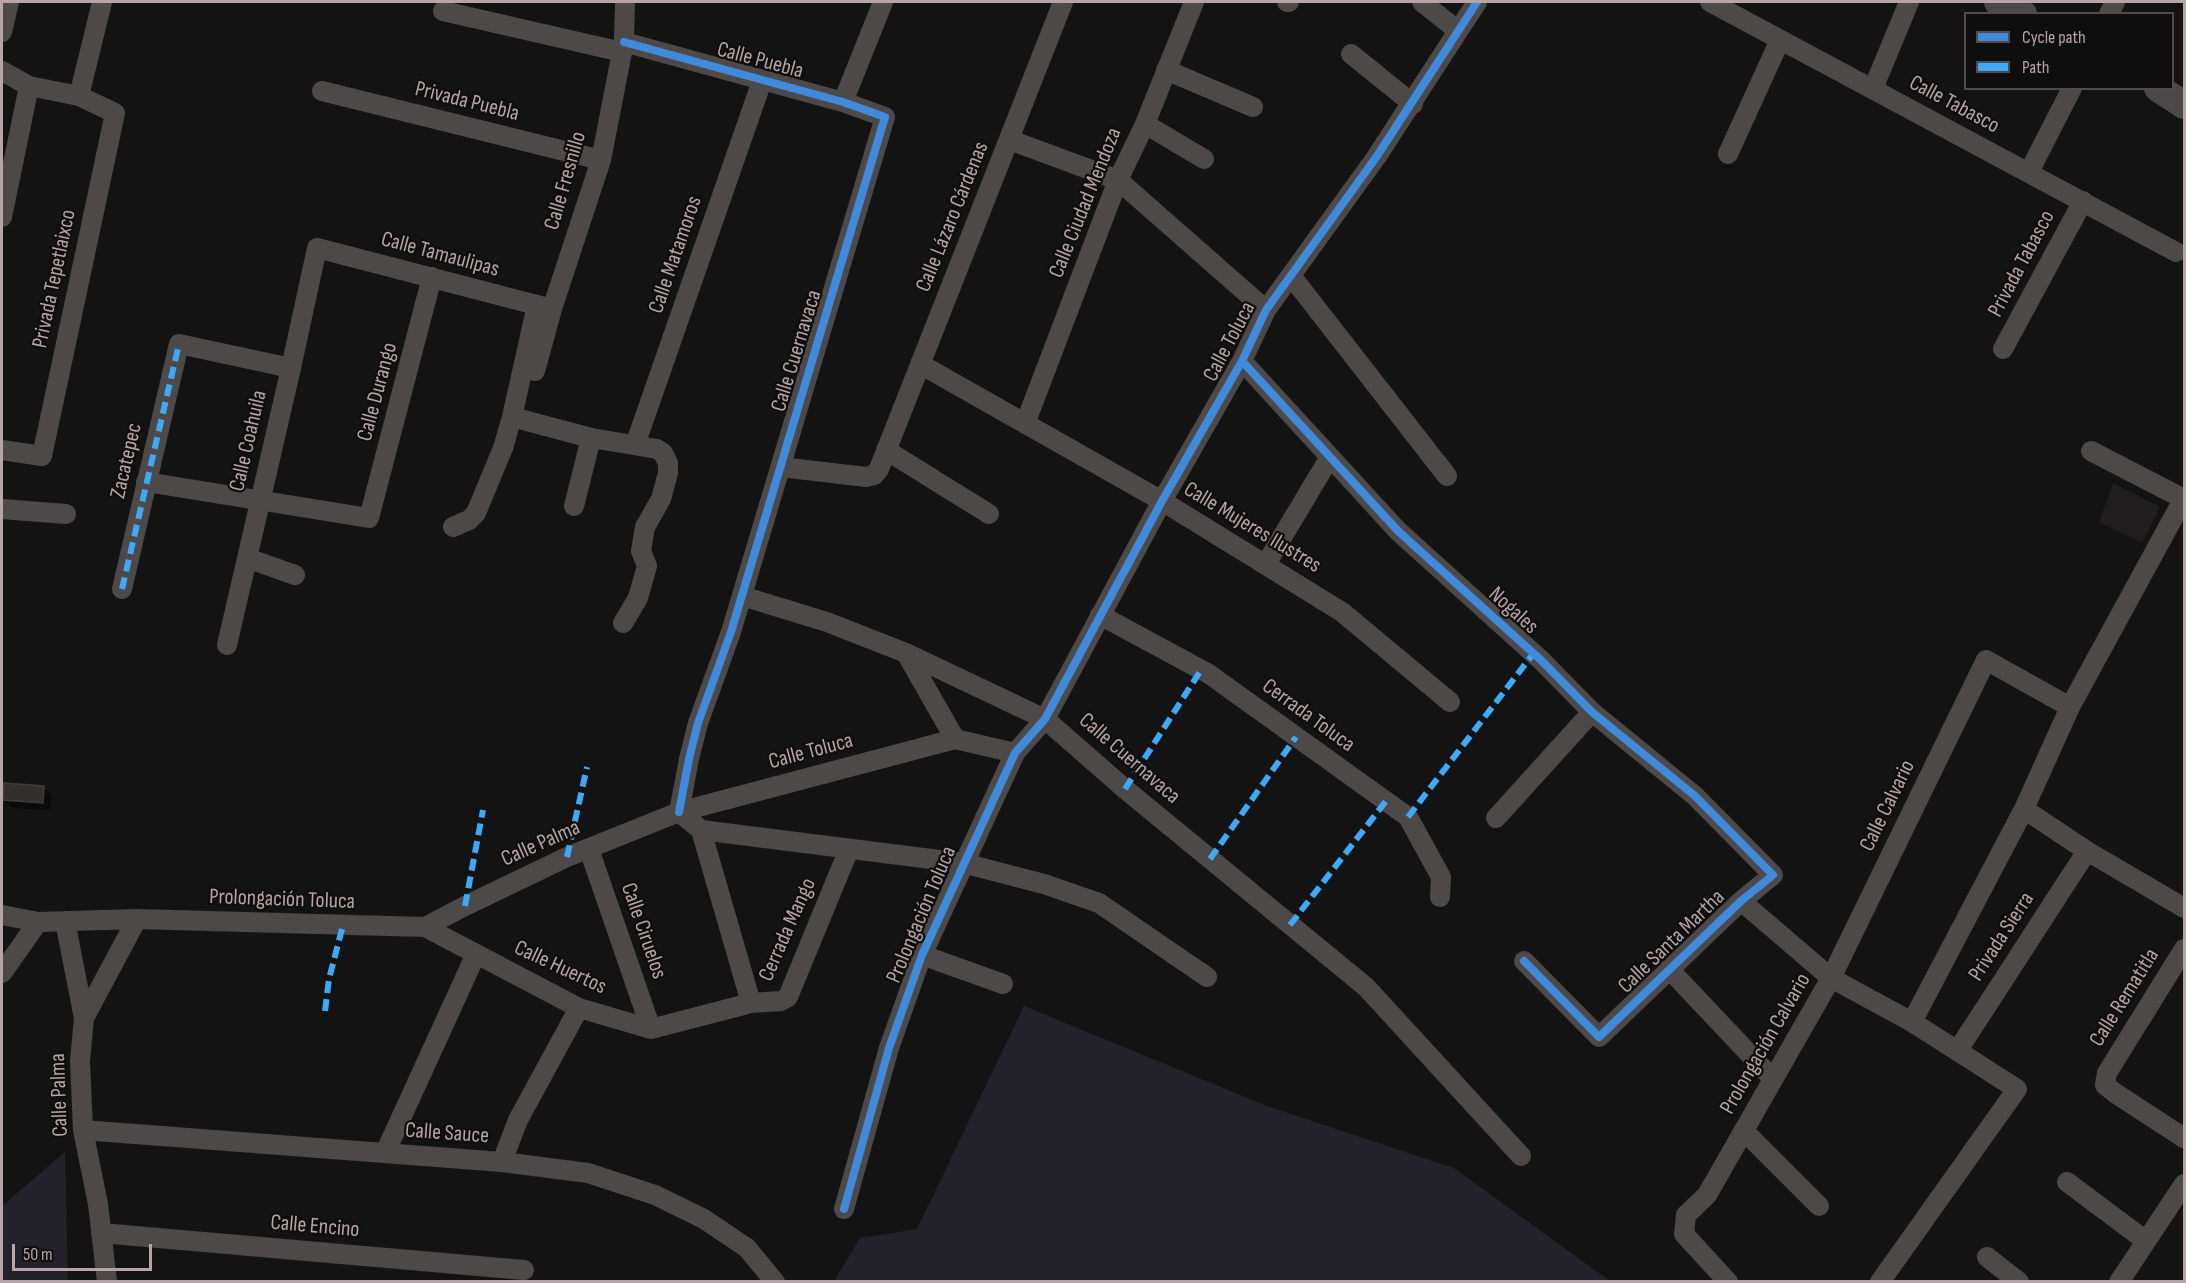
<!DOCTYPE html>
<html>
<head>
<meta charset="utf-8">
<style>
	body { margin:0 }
	#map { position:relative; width:2186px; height:1283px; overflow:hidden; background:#141313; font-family:"Sofia Sans Condensed",sans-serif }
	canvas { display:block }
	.frame { position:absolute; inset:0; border:3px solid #b6a4a7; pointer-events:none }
	.legend { position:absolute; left:1964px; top:12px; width:210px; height:78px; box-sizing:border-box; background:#0f0e0e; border:2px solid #524a4b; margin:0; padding:8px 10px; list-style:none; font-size:18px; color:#b6a4a7 }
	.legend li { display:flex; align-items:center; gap:12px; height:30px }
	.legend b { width:30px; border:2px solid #524a4b }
	.scale { position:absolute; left:12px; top:1244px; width:140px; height:27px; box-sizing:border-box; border:3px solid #b6a4a7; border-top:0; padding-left:8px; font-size:18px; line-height:21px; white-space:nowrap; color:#b6a4a7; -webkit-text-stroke:4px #0f0e0e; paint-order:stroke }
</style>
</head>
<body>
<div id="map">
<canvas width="2186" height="1283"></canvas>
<div class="frame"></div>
<ul class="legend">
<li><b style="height:8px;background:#408adc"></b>Cycle path</li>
<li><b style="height:8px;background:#3fa9f5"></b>Path</li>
</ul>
<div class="scale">50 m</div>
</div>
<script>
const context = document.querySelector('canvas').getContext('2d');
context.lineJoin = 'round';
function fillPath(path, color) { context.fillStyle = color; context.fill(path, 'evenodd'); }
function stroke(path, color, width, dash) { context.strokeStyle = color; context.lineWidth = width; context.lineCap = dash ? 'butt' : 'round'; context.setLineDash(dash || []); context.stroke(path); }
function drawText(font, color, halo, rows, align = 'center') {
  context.font = font + ' "Sofia Sans Condensed",sans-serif'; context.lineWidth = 4.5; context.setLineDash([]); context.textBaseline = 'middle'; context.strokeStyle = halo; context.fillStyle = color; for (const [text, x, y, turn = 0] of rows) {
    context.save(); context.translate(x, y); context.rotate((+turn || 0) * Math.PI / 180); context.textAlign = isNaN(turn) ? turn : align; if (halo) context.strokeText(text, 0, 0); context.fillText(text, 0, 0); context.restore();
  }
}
fillPath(new Path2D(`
	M 2113,483 L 2160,507 L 2142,543 L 2099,522 Z`), '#1f1d1d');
fillPath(new Path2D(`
	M 1024,1006 L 1267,1106 L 1454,1168 L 1610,1281 L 834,1281 L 860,1238 L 917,1229 Z
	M 65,1152 L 68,1281 L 2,1281 L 2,1206 Z`), '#232129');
fillPath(new Path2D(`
	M 43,787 L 51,795 L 50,810 L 12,808 L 4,800 Z`), '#0007');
const building = new Path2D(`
	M 4,783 L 44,786 L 43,803 L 3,800 Z`);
fillPath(building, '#322f2f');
stroke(building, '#403c3d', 1.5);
stroke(new Path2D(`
	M 1287,2 L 1289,2
	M 1422,2 L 1457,30
	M 1710,2 L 2176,252
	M 443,11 L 622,52
	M 2109,14 L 2115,2
	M 2,32 L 9,2
	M 624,42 L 843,102 L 885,117 L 731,632 L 698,723 L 689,759 L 679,812
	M 1351,54 L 1413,104
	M 1166,70 L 1253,107
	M 2,71 L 29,86 L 79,96 L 115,113 L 42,456 L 2,450
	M 1873,89 L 1909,2
	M 322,91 L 601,160
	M 79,96 L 102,2
	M 843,102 L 883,2
	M 1145,124 L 1204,159
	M 1010,140 L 1118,180 L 1266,310
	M 1728,154 L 1780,40
	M 2029,172 L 2072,88
	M 2,217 L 29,86
	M 1292,277 L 1447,476
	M 2003,349 L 2083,201
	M 1242,361 L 1398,531 L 1542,661 L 1592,712 L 1695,796 L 1773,875 L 1741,901 L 1599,1037 L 1524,961
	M 920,364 L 1162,501 L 1342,612 L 1450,702
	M 535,371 L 552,309 L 601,160 L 624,42 L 625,2
	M 512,417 L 591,438 L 657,449 L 663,453 L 668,463 L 668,473 L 661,499 L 645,527 L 641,551 L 647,566 L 638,598 L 623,623
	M 1025,424 L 1118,180 L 1145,124 L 1194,2
	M 635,445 L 762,81
	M 886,450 L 989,514
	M 2091,451 L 2184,499
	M 781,467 L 866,477 L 874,475 L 879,469 L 1063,2
	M 146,482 L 369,518 L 432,277
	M 574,506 L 591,438
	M 2,509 L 66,514
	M 453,527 L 469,520 L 476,513 L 503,448 L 512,417 L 537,305
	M 247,558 L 295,575
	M 1266,564 L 1330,457
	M 122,589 L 179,344 L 291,368
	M 742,596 L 827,622 L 906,653 L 1045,719 L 1125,789 L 1366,987 L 1521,1156
	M 1100,615 L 1209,674 L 1408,817 L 1441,877 L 1440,897
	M 227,645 L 291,368 L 317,248 L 552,309
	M 906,653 L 955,739 L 1015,753
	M 2024,809 L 2087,851 L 2184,908
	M 679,812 L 701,830 L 963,863 L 1044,884 L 1099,903 L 1207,977
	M 1496,818 L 1592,712
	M 701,830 L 751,1003
	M 589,849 L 651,1029
	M 1741,901 L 1831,978 L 1912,1022 L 2017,1089 L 1880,1282
	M 2,915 L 38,922 L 137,919 L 425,927 L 579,1008 L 651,1029 L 751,1003 L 781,1001 L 788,997 L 849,849
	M 65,921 L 84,1018
	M 425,927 L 465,906 L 567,857 L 679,812 L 955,739
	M 2184,949 L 2107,1073 L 2105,1085 L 2115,1093 L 2184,1138
	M 922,955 L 1003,984
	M 1669,969 L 1773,1079
	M 2,973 L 38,922
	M 1912,1022 L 2024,809 L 2070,707 L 2184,498
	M 1958,1050 L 2087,851
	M 83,1130 L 502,1162 L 588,1173 L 655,1195 L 704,1219 L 747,1248 L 775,1282
	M 1744,1131 L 1819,1206
	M 385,1153 L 476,954
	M 502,1162 L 518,1120 L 579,1008
	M 2067,1182 L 2146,1241
	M 844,1209 L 889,1048 L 922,955 L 1015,753 L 1045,719 L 1162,501 L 1242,361 L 1266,310 L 1377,156 L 1477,2
	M 101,1233 L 524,1270
	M 1987,1257 L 2019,1282
	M 107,1282 L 98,1204 L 83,1130 L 80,1061 L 84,1018 L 137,919
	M 1728,1282 L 1684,1234 L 1686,1215 L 1707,1195 L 1831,978 L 1986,660 L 2070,707
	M 2119,1282 L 2184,1184`), '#4e4949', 20);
stroke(new Path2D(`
	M 1998,2 L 2023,14
	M 2158,88 L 2184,105`), '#4c4748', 28);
stroke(new Path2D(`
	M 122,589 L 179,344
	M 1125,789 L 1201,670
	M 1408,817 L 1533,654
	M 567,857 L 587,767
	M 1210,859 L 1296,737
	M 465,906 L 483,810
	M 1290,925 L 1386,801
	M 325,1011 L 329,979 L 343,925`), '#3fa9f5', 6, [12, 6]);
stroke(new Path2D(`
	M 624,42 L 843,102 L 885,117 L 731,632 L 698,723 L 689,759 L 679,812
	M 1242,361 L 1398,531 L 1542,661 L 1592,712 L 1695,796 L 1773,875 L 1741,901 L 1599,1037 L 1524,961
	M 844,1209 L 889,1048 L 922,955 L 1015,753 L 1045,719 L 1162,501 L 1242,361 L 1266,310 L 1377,156 L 1477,2`), '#408adc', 8);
drawText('22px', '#b6a4a7', '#0f0e0e', [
	["Calle Puebla",760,61,15],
	["Privada Puebla",467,102,14],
	["Calle Tabasco",1954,105,28],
	["Calle Fresnillo",566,181,-74],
	["Calle Ciudad Mendoza",1086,203,-68],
	["Calle Lázaro Cárdenas",953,217,-68],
	["Calle Tamaulipas",440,255,15],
	["Calle Matamoros",676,255,-71],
	["Privada Tabasco",2022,264,-62],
	["Privada Tepetlaixco",55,279,-78],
	["Calle Toluca",1230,342,-62],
	["Calle Cuernavaca",797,351,-73],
	["Calle Durango",378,392,-75],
	["Calle Coahuila",249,441,-77],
	["Zacatepec",127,461,-77],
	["Calle Mujeres Ilustres",1252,528,31],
	["Nogales",1513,611,42],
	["Cerrada Toluca",1308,716,36],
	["Calle Toluca",811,752,-15],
	["Calle Cuernavaca",1129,759,41],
	["Calle Calvario",1888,806,-64],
	["Calle Palma",541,844,-24],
	["Prolongación Toluca",282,900,2],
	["Prolongación Toluca",922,915,-67],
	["Cerrada Mango",788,930,-66],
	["Calle Ciruelos",643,931,71],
	["Privada Sierra",2002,937,-57],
	["Calle Santa Martha",1672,942,-44],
	["Calle Huertos",560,968,25],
	["Calle Rematitla",2125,998,-58],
	["Prolongación Calvario",1766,1044,-60],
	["Calle Palma",60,1095,-92],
	["Calle Sauce",447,1134,4],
	["Calle Encino",315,1227,5]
]);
</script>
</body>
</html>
